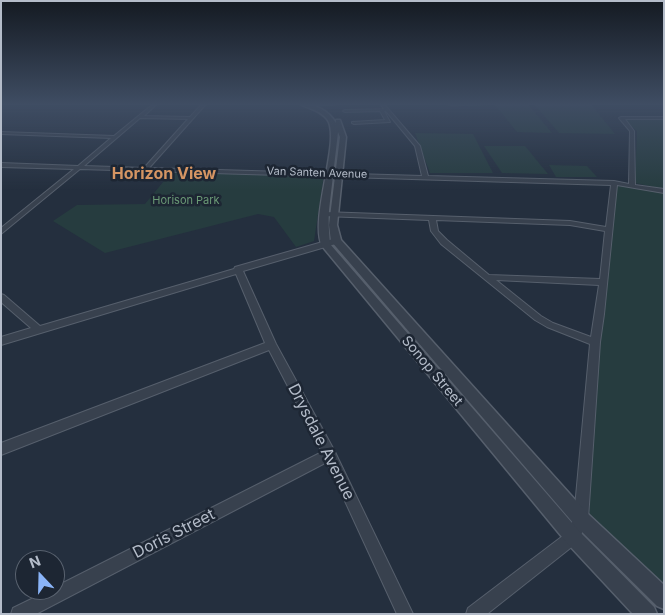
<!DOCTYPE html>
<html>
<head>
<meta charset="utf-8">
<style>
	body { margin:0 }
	#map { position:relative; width:665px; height:615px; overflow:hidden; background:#242f3e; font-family:Inter,sans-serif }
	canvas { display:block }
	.frame { position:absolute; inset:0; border:2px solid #b4bcc9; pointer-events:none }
	.north { position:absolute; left:15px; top:550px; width:50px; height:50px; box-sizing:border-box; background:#1d2633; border:1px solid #59626f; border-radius:50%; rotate:339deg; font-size:14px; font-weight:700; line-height:20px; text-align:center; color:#b4bcc9 }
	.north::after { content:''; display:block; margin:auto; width:18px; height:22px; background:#8ab4f8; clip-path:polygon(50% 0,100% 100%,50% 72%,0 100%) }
</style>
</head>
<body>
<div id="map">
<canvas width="665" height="615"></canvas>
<div class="frame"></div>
<div class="north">N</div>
</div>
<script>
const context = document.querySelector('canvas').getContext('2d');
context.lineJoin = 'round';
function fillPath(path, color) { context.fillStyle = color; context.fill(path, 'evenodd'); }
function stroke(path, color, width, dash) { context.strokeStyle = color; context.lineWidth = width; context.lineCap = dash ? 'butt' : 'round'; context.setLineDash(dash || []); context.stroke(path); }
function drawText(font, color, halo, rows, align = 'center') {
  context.font = font + ' Inter,sans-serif'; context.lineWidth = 5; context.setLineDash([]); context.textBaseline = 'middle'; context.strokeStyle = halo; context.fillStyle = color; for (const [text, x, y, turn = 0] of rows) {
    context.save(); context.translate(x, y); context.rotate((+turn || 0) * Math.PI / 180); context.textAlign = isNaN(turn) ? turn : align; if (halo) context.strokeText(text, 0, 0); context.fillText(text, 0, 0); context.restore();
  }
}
fillPath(new Path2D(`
	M 445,104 L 528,104 L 552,133 L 517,132 L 495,105 L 451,107 Z
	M 534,104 L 591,104 L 615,134 L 559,133 Z
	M 626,117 L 664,118 L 664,189 L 635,183 L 637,131 L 624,120 Z
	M 415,133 L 473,134 L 493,173 L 430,173 Z
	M 484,146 L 525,146 L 548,174 L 502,173 Z
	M 549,165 L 587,166 L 597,177 L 556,177 Z
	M 173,170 L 324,175 L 314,241 L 296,247 L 274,217 L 258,214 L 105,253 L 53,221 L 77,205 L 145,204 Z
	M 615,182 L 664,193 L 664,586 L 589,516 L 598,286 L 612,228 Z`), '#263c3f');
const minor = new Path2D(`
	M 153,104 L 157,104 L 144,116 L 190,117 L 202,104 L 206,104 L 149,168 L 422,176 L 415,146 L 386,111 L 384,111 L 390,122 L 354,124 L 352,123 L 352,122 L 385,120 L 380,111 L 345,112 L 343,111 L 345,110 L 384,109 L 380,104 L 384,104 L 420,146 L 428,176 L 614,181 L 629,184 L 630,131 L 619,118 L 621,117 L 664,117 L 664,119 L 625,119 L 634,131 L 635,185 L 664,189 L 664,193 L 617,185 L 604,314 L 600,342 L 588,519 L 578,542 L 487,614 L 466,614 L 468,608 L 568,532 L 574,518 L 590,344 L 547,327 L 535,320 L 441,244 L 431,231 L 429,220 L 324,216 L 321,214 L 324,212 L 570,221 L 606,227 L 611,185 L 80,169 L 1,234 L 1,228 L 74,169 L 1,167 L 1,163 L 78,166 L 111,138 L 1,134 L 1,132 L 114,136 ZM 140,118 L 188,119 L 144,168 L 84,166 ZM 436,220 L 570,225 L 605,231 L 600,279 L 489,275 L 447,240 L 438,231 ZM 496,280 L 599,285 L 591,337 L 553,323 L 541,316 Z
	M 307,104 L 341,104 L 308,106 L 306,105 Z
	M 333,239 L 339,239 L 340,241 L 339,243 L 243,271 L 276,344 L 334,450 L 413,614 L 397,614 L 327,462 L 36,614 L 11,614 L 13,608 L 50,590 L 55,590 L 55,587 L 322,452 L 269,350 L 1,455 L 1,443 L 265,343 L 236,274 L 1,345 L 1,337 L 31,328 L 1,302 L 1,294 L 4,295 L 40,326 L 234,269 L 235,267 Z`);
const tertiary = new Path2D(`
	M 300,104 C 315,104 328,110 336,123 L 336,120 L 340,120 L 346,137 L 337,225 L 341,240 L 587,513 L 664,585 L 664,609 L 657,606 L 575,525 L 331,241 L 329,225 L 340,137 L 338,132 L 329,210 C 328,221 329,232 330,244 L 579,531 L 654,607 L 657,614 L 633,614 L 567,543 L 322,246 C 309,217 342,138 327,119 C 320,110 309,109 300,104 Z`);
stroke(minor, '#565f6c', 2);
stroke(tertiary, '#565f6c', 3);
fillPath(minor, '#38414e');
fillPath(tertiary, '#38414e');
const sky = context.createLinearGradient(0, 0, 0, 190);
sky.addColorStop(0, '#141a22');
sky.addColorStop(0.55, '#3f4d63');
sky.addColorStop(1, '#3f4d6300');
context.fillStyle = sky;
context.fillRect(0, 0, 665, 190);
drawText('11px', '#b4bcc9', '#1d2633', [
	["Van Santen Avenue",317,173,2]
]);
drawText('11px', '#6b9a76', '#1d2633', [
	["Horison Park",186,201]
]);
drawText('14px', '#b4bcc9', '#1d2633', [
	["Sonop Street",432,371,50]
]);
drawText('bold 16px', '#d59563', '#1d2633', [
	["Horizon View",164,174]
]);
drawText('16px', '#b4bcc9', '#1d2633', [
	["Drysdale Avenue",321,442,63],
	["Doris Street",174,534,-27]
]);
</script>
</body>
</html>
